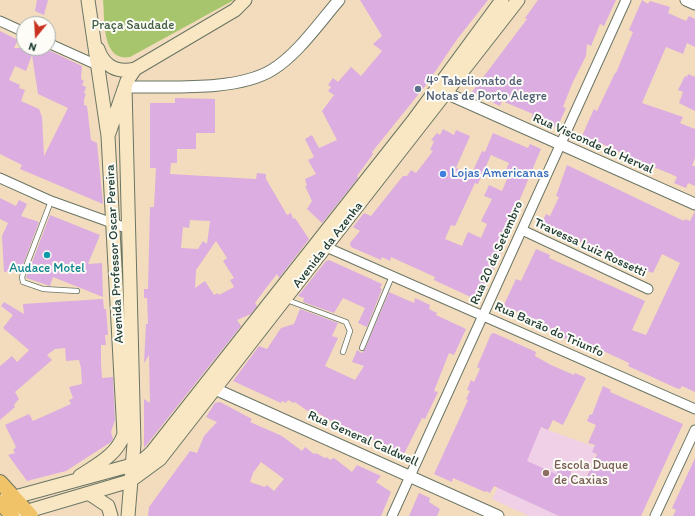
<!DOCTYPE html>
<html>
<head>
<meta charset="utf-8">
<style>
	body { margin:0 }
	#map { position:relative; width:695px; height:516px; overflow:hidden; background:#f2dcbd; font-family:Itim,sans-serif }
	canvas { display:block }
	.north { position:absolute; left:16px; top:16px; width:40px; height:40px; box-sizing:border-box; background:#fdfcf7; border:1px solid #a4b0a9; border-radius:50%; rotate:198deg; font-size:11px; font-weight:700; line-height:16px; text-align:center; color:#1f3d34 }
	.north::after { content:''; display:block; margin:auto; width:14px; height:18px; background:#c8321e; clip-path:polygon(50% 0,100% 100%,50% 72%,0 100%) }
</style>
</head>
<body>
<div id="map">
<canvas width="695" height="516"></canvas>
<div class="north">N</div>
</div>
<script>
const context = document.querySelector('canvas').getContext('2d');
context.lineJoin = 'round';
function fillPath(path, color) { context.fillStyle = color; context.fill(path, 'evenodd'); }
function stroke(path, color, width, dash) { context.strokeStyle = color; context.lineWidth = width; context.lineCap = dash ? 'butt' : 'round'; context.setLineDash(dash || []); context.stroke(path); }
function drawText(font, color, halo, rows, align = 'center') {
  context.font = font + ' Itim,sans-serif'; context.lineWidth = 4; context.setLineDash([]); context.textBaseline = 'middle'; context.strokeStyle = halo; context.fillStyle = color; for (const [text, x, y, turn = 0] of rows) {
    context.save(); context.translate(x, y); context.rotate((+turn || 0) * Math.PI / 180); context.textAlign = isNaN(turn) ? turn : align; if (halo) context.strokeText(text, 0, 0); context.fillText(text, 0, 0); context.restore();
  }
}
fillPath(new Path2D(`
	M 529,423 L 598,448 L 569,516 L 529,516 L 492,499 Z`), '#efd0e6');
fillPath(new Path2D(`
	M 103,0 L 234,0 L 130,57 C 101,62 105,19 103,0 Z`), '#a7c56c');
fillPath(new Path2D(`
	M 37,0 L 48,0 L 44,15 L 35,11 Z
	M 360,0 L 488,0 L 458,38 L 426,85 L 372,152 L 373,154 L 357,176 L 358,178 L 322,223 L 307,209 L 312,201 L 305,186 L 307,186 L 305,179 L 316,174 L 308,160 L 314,157 L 305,139 L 312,135 L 319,148 L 337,140 L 322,111 L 334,95 L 328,91 L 331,87 L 328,85 L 333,78 L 338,82 L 351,67 L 361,76 L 382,51 L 373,44 L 382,36 Z
	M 538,0 L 616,0 L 604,26 L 600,24 L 591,46 L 587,44 L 586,56 L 572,84 L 563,107 L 566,108 L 557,128 L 541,120 L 540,122 L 531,118 L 533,114 L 502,101 L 500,106 L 472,92 L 527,19 L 525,18 Z
	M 642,0 L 648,4 L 650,1 L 670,7 L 668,13 L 686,21 L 689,16 L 695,19 L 695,47 L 687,43 L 683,54 L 666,47 L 642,103 L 683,117 L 680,123 L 695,129 L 695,158 L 692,166 L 695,166 L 695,186 L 688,183 L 686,188 L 674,183 L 677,177 L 671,174 L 648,165 L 617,151 L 617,150 L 582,136 L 594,109 L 597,111 L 615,73 L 616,73 L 633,32 L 629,30 Z
	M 0,31 L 18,40 L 14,48 L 44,48 L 82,66 L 81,79 L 84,81 L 82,85 L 86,87 L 84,93 L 86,94 L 84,99 L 84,105 L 87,106 L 91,140 L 97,143 L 103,204 L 20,169 L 22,165 L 0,154 ZM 32,55 L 38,94 L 68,108 L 44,156 L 42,117 L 39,109 L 21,101 L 25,90 L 19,88 L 20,85 L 9,80 L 15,66 L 26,71 Z
	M 688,74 L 695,77 L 695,111 L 679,103 L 683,92 L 678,90 L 685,76 L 687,77 Z
	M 175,98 L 215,99 L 215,133 L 196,133 L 196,149 L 177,149 L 177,163 L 171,163 L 170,174 L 256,179 L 257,173 L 266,174 L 266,179 L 287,215 L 291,213 L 293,219 L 295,218 L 309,239 L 279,278 L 277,274 L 266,288 L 255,303 L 257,306 L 251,314 L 237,320 L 241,326 L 144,448 L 144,399 L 150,403 L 149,355 L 144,363 L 146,324 L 148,324 L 147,298 L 144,298 L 144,289 L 148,289 L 150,207 L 154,207 L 156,168 L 150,168 L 150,103 L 175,103 ZM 190,220 L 210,221 L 207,244 L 203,241 L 198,249 L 181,248 L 183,227 L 189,228 ZM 216,241 L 227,258 L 223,261 L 234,278 L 230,280 L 234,287 L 219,295 L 218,293 L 214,295 L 205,281 L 195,288 L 196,270 Z
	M 443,129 L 454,135 L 456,130 L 470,136 L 456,168 L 471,175 L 482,151 L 485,152 L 493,133 L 528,148 L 530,144 L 541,149 L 512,218 L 516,219 L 513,226 L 509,224 L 502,238 L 507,240 L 480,299 L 477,300 L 434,280 L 435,277 L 391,257 L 390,261 L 382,257 L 381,260 L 351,247 L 350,243 L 360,231 L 353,227 L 364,213 L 371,216 L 403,176 L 407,176 L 411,170 L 416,173 L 433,151 L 430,150 L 434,141 L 431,140 L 437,133 L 440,135 ZM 491,155 L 509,163 L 504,175 L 508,177 L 502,191 L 489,185 L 484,196 L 492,199 L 481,221 L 487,224 L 481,238 L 468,232 L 462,246 L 445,239 L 451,225 L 455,226 L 475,183 L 478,184 Z
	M 567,165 L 684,221 L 685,219 L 690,221 L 695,211 L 695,392 L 682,386 L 680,389 L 676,388 L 628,366 L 629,363 L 586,343 L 584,347 L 534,325 L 536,321 L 512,309 L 510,315 L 504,313 L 502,309 L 516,279 L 521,281 L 536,249 L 550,255 L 549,258 L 645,301 L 632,330 L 646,335 L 680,263 L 662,254 L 653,273 L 627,263 L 541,224 L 546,214 L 550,216 L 559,197 L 556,196 Z
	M 0,198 L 16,206 L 19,200 L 27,204 L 21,216 L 39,222 L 21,270 L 4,272 L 2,236 L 8,223 L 0,219 Z
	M 50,215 L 100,235 L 88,264 L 102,263 L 103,297 L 53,277 L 50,286 L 26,278 Z
	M 329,260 L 382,284 L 380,288 L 382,289 L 367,327 L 358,323 L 365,308 L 343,298 L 334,313 L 303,302 L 304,298 L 298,296 L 326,261 Z
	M 389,292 L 414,303 L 415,298 L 430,305 L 429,309 L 437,313 L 436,315 L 466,329 L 454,355 L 449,353 L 434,391 L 438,392 L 425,419 L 422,418 L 404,454 L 355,431 L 352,436 L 343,432 L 344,428 L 314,411 L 313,413 L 306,410 L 295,402 L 294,403 L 288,400 L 286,403 L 282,401 L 281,403 L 233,381 L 259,346 L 267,349 L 281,328 L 294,324 L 300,309 L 338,323 L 332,336 L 338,338 L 325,366 L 355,380 L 364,366 L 352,362 L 357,350 L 362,353 L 365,349 Z
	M 103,299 L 104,309 L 106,309 L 108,335 L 105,335 L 106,345 L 101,345 L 101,363 L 102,378 L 113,377 L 115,420 L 111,432 L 113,439 L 111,442 L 66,471 L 27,481 L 8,455 L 15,453 L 13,450 L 16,447 L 5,425 L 29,414 L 33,421 L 71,404 L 69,400 L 73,398 L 69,387 L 82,384 L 81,368 L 79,360 L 66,361 L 65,348 L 55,349 L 47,355 L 52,360 L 15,392 L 19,399 L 14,405 L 15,407 L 0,420 L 0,366 L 12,356 L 17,362 L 29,350 L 3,328 L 13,315 L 1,306 L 4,302 L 24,314 L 23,304 Z
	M 494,333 L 536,352 L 535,356 L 551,365 L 574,375 L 575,373 L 586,378 L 563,425 L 553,420 L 548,430 L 541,427 L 527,461 L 556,474 L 560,466 L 571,471 L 571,477 L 584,482 L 597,454 L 592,452 L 595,445 L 588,443 L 596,425 L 587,421 L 590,414 L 592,415 L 603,386 L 611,390 L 610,392 L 683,424 L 641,516 L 559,516 L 494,486 L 490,493 L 486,491 L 485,492 L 453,478 L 452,482 L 434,474 L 468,400 L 466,399 L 470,391 L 467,390 L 471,380 L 474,382 L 480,369 L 477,367 L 491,334 Z
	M 220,402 L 252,419 L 250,422 L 282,436 L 302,451 L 305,447 L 314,454 L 316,453 L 325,458 L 327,457 L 330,460 L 334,458 L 352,472 L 357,465 L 381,476 L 376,482 L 391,492 L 381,516 L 148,516 L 149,507 L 190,451 L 197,453 L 204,436 L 217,422 L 206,417 L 215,403 ZM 261,462 L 284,479 L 274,491 L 267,485 L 265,487 L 250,482 L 253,473 Z
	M 695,458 L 695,516 L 673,516 L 676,510 L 672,508 Z
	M 419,493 L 430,498 L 429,502 L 440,509 L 437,516 L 409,516 Z`), '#dcade0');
const service = new Path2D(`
	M 51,201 L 22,277 L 23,282 L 43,289 L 77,291
	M 287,300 L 346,322 L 350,331 L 343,352
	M 362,348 L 392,276`);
const minor = new Path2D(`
	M 0,21 L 24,32
	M 48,43 L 97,65
	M 0,178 L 51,201 L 129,229
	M 522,230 L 648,289
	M 326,247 L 695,409
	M 392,516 L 626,0
	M 655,516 L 695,430`);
const tertiary = new Path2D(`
	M 686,0 L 695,4
	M 125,87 C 167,86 236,92 272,70 C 298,54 319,23 339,0
	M 439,90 L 695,204
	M 215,389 L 498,516`);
const secondary = new Path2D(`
	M 98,49 C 104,67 118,73 135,69
	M 125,87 L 134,444 L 128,516
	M 109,133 L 127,81 L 135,69 L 235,10 L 245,0
	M 80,476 C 98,464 117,455 124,434 L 108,136 L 88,0
	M 90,494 L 108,506 L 111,516
	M 4,500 L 132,465 L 143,460 L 152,452 L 413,121 L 502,0
	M 18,514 L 130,481 L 160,459 L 518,0`);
const primary = new Path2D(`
	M 0,482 L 31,516
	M 0,502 L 12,516`);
stroke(service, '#697564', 6);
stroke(minor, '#697564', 11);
stroke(tertiary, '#697564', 13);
stroke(secondary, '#697564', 15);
stroke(primary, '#697564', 16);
stroke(service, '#fff', 4.5);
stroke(minor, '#fff', 9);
stroke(tertiary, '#fff', 11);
stroke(secondary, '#f9e7c3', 13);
stroke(primary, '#f0c369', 14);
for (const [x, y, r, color] of [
	[418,89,4,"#5c6f8a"],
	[443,174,4,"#3f7fe0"],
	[47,255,4,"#0f9aa8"],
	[546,473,4,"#8d6e63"]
]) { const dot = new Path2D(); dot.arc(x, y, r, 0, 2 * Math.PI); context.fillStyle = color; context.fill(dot); stroke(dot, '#fdfcf7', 1.5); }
drawText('13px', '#415f42', '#fdfcf7', [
	["Praça Saudade",133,26]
]);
drawText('13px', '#4e5e75', '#fdfcf7', [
	["4º Tabelionato de",426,82],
	["Notas de Porto Alegre",426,97]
], 'left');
drawText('13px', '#1f3d34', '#fdfcf7', [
	["Rua Visconde do Herval",593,144,24],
	["Avenida da Azenha",328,245,-52],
	["Travessa Luiz Rossetti",590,248,25],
	["Rua 20 de Setembro",497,253,-66],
	["Avenida Professor Oscar Pereira",115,254,-93],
	["Rua Barão do Triunfo",549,330,24],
	["Rua General Caldwell",363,439,24]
]);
drawText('13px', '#366cbe', '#fdfcf7', [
	["Lojas Americanas",451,174]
], 'left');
drawText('13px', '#0d838f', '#fdfcf7', [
	["Audace Motel",47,269]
]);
drawText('13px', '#785e54', '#fdfcf7', [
	["Escola Duque",554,466],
	["de Caxias",554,481]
], 'left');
</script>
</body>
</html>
